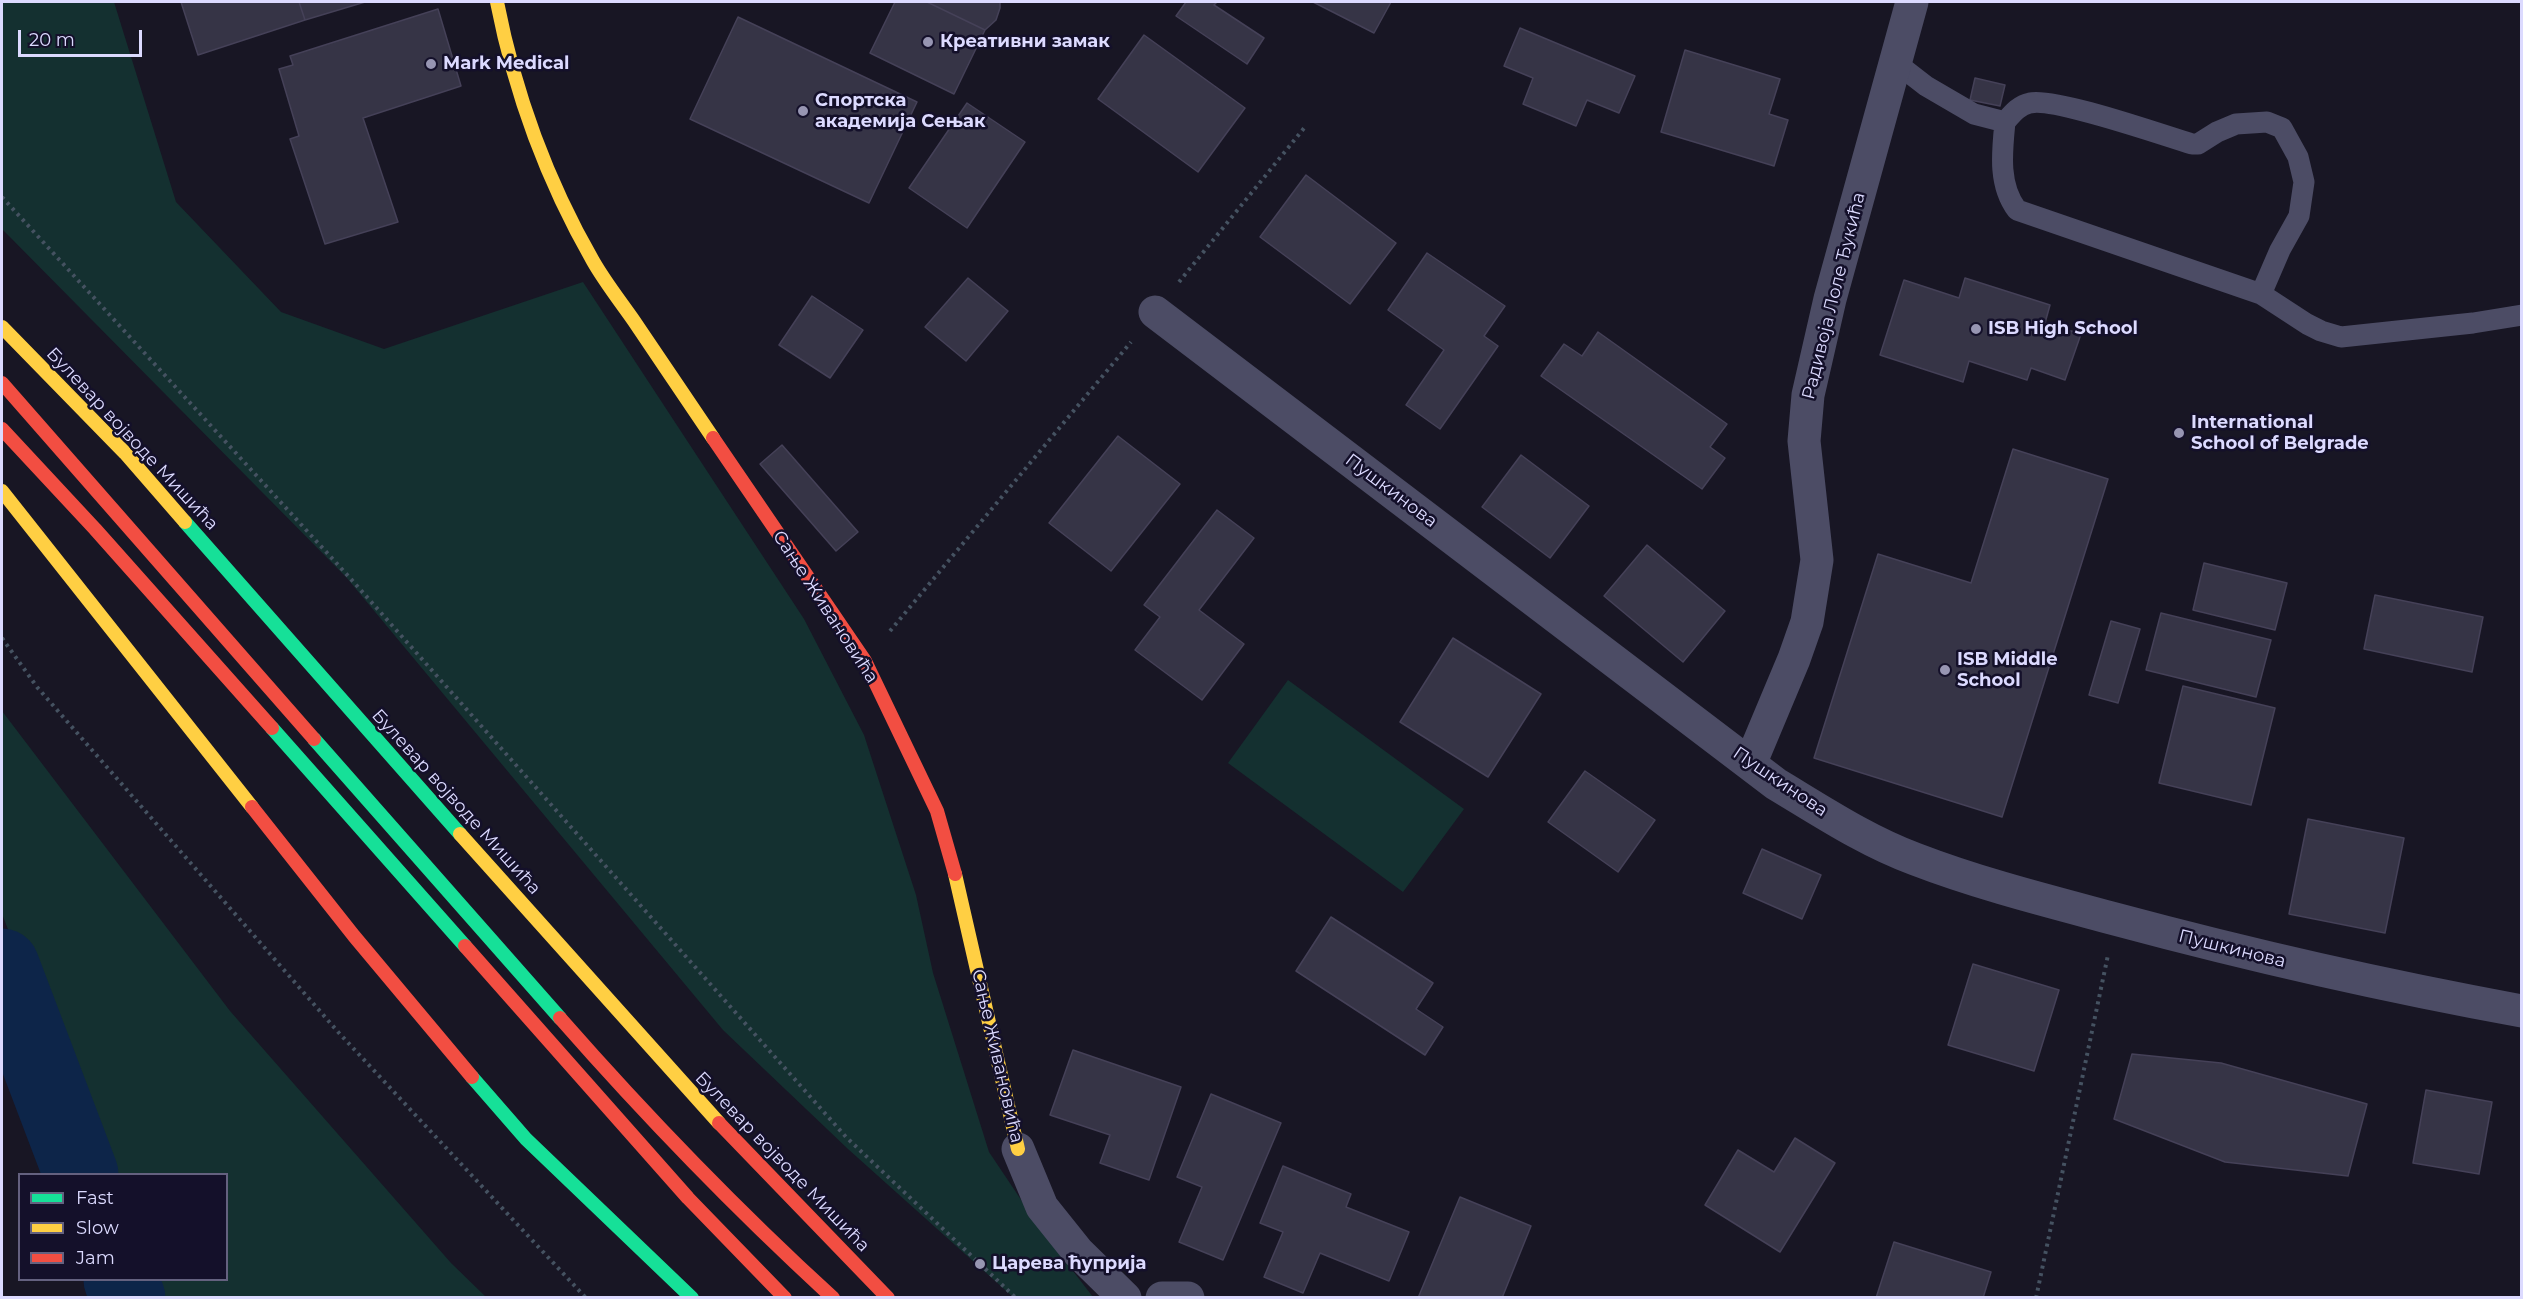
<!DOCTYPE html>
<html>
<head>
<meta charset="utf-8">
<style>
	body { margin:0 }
	#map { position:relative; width:2523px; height:1299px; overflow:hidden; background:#181624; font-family:Montserrat,sans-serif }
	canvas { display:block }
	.frame { position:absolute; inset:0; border:3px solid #dcdaff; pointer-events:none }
	.legend { position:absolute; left:18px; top:1173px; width:210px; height:108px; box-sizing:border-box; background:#14102a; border:2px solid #64617f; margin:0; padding:8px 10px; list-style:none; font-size:18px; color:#dcdaff }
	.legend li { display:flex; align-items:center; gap:12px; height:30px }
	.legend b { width:30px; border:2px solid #64617f }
	.scale { position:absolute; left:18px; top:30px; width:124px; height:27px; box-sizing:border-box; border:3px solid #dcdaff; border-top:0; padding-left:8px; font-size:18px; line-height:21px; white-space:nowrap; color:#dcdaff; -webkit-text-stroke:4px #14102a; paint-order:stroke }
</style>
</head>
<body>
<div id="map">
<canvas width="2523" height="1299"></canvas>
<div class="frame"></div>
<ul class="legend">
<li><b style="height:8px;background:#16e098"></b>Fast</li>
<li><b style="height:8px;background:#ffcf43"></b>Slow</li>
<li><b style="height:8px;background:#f24e42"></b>Jam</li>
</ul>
<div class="scale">20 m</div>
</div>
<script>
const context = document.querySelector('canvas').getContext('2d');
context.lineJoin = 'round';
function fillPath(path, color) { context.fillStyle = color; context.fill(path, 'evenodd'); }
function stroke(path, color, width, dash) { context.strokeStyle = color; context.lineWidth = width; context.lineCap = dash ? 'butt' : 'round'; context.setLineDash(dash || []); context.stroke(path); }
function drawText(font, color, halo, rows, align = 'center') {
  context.font = font + ' Montserrat,sans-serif'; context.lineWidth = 5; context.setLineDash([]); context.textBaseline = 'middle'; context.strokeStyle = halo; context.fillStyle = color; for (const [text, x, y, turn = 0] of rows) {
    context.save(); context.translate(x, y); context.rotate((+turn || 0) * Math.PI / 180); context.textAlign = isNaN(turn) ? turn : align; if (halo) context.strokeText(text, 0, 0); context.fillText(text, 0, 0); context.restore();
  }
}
fillPath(new Path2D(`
	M 2,2 L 114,2 L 176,202 L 281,312 L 384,349 L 583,282 L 804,619 L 864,735 L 916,895 L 933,973 L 989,1152 L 1042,1231 L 1093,1297 L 1013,1297 L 848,1149 L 723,1030 L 346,577 L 2,229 Z
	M 1288,680 L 1464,809 L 1403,892 L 1228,763 Z
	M 2,711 L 230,1011 L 451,1263 L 486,1297 L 154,1297 L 146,1280 L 226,1280 L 226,1174 L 105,1174 L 2,914 Z`), '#143030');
stroke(new Path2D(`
	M 2,966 L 81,1174
	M 121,1280 L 128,1298`), '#0d2549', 75);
const building = new Path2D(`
	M 181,2 L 299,2 L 305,20 L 198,55 Z
	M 299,2 L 365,2 L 305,20 Z
	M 895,2 L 927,2 L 985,30 L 954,94 L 870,53 Z
	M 927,2 L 1000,2 L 1000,8 L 996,20 L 985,30 Z
	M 1186,2 L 1217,2 L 1214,5 L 1264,38 L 1247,64 L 1176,16 Z
	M 1313,2 L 1391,2 L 1374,33 Z
	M 438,9 L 461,86 L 363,118 L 398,222 L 325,244 L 290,139 L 299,136 L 279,69 L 293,65 L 290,56 Z
	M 738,17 L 917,102 L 869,203 L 690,119 Z
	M 1520,28 L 1635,76 L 1619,113 L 1587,100 L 1576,126 L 1523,104 L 1533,78 L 1504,66 Z
	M 1144,35 L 1245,108 L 1198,172 L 1098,99 Z
	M 1685,50 L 1780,79 L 1769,114 L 1788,120 L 1774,166 L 1661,132 Z
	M 1975,78 L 2005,85 L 2000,106 L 1970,100 Z
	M 967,103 L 1025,142 L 967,228 L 909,188 Z
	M 1306,175 L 1396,243 L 1350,304 L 1260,237 Z
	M 1427,253 L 1505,306 L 1484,336 L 1498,346 L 1440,429 L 1406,405 L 1444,350 L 1388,310 Z
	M 968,278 L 1008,311 L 966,361 L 925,327 Z
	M 1965,278 L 2050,305 L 2045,323 L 2081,334 L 2065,380 L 2031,368 L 2027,380 L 1969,361 L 1963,382 L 1880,355 L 1904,280 L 1959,298 Z
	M 812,296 L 863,330 L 830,378 L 779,345 Z
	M 1598,332 L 1727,424 L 1710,447 L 1725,458 L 1702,489 L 1541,376 L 1564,344 L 1582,356 Z
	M 1118,436 L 1180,484 L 1111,571 L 1049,523 Z
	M 782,445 L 858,532 L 836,551 L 760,464 Z
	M 2013,449 L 2108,479 L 2002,817 L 1814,758 L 1878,554 L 1971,583 Z
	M 1521,455 L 1589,506 L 1550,558 L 1482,507 Z
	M 1217,510 L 1254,538 L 1199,610 L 1244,644 L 1202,700 L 1135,650 L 1160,617 L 1144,605 Z
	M 1647,545 L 1725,611 L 1683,662 L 1604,596 Z
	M 2204,563 L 2287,583 L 2275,630 L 2193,610 Z
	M 2375,595 L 2483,617 L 2472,672 L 2364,649 Z
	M 2161,613 L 2271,640 L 2256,697 L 2146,670 Z
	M 2111,621 L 2140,629 L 2118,703 L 2089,695 Z
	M 1453,638 L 1541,694 L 1488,777 L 1400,722 Z
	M 2183,686 L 2275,708 L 2251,805 L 2159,783 Z
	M 1585,771 L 1655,820 L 1618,872 L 1548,822 Z
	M 2308,819 L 2404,838 L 2385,933 L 2289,914 Z
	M 1762,849 L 1821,875 L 1802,919 L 1743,893 Z
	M 1331,917 L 1433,983 L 1416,1009 L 1443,1027 L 1425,1055 L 1296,971 Z
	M 1973,964 L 2059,990 L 2034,1071 L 1948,1045 Z
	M 1073,1050 L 1181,1087 L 1149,1180 L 1100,1163 L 1110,1135 L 1050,1115 Z
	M 2132,1054 L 2221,1063 L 2367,1104 L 2348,1176 L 2225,1162 L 2114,1119 Z
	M 2426,1090 L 2492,1102 L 2479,1174 L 2413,1163 Z
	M 1211,1094 L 1281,1123 L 1223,1260 L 1179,1242 L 1202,1187 L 1177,1177 Z
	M 1795,1138 L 1835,1163 L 1780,1252 L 1705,1205 L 1738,1150 L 1774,1172 Z
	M 1283,1166 L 1351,1194 L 1346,1207 L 1409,1232 L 1389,1281 L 1320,1253 L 1303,1293 L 1264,1277 L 1283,1232 L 1260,1223 Z
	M 1460,1197 L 1531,1226 L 1502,1298 L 1418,1298 Z
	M 1894,1242 L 1991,1272 L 1983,1298 L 1876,1298 Z`);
fillPath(building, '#363446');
stroke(building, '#454158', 1.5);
stroke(new Path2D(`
	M 2,197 L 350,578 L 846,1137 L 1016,1298
	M 1179,282 L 1305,127
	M 890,631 L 1131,342
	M 2,638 L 37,687 L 339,1033 L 586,1298
	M 2036,1298 L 2108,955`), '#455261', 4, [3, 4.5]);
stroke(new Path2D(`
	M 1895,62 L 1926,86 L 1974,114 L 2005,122 C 2002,152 1998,185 2017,210 L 2261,294 L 2307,324 L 2321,331 L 2341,337 L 2473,323 L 2522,315
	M 2005,122 C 2012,114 2019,105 2030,103 C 2054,97 2162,135 2192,144 L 2198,144 L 2217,132 L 2236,124 L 2267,122 L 2282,128 L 2298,157 L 2304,182 L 2299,216 L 2280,250 L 2261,294`), '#4c4c65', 21);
stroke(new Path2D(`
	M 1155,312 L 1776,784 C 1821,811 1866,841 1915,859 C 1980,884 2048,901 2115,919 C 2249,955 2385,986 2522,1011
	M 1750,764 L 1794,659 L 1807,622 L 1817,560 L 1804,441 L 1808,395 L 1830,299 L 1912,2
	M 1018,1149 L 1042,1207 L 1078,1252 L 1125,1298
	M 1162,1298 L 1188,1298`), '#4c4c65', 33);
stroke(new Path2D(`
	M 185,522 L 460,834
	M 272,728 L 465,946
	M 314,739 L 560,1018
	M 472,1077 L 526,1139 L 692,1298`), '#16e098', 14);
stroke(new Path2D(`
	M 497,2 C 515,94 546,179 593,261 C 605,282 620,301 634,321 C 660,360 687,399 713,438
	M 2,327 L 125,453 L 185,522
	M 2,491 L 252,807
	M 460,834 L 719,1123
	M 955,874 L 1018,1149`), '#ffcf43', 14);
stroke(new Path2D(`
	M 2,383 L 314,739
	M 2,429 L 95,529 L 272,728
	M 713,438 L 865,661 L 937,811 L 955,874
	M 252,807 L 354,936 L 472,1077
	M 465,946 L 688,1198 L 785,1298
	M 560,1018 C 646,1116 737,1210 833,1298
	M 719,1123 L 888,1298`), '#f24e42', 14);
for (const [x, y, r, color] of [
	[928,42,6,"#9795b2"],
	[431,64,6,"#9795b2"],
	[803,111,6,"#9795b2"],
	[1976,329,6,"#9795b2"],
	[2179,433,6,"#9795b2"],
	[1945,670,6,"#9795b2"],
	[980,1264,6,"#9795b2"]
]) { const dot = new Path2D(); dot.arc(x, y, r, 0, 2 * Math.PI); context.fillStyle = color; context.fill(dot); stroke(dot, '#14102a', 2); }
drawText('bold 18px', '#dcdaff', '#14102a', [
	["Креативни замак",940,42],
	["Mark Medical",443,64],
	["Спортска",815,101],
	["академија Сењак",815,122],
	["ISB High School",1988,329],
	["International",2191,423],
	["School of Belgrade",2191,444],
	["ISB Middle",1957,660],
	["School",1957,681],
	["Царева ћуприја",992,1264]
], 'left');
drawText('18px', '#dcdaff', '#14102a', [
	["Радивоја Лоле Ђукића",1834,296,-76],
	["Булевар војводе Мишића",132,439,47],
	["Пушкинова",1391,491,37],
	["Сање Живановића",825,607,57],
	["Пушкинова",1780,782,34],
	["Булевар војводе Мишића",456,802,48],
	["Пушкинова",2232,949,14],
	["Сање Живановића",997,1056,77],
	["Булевар војводе Мишића",782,1162,46]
]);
</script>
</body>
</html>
